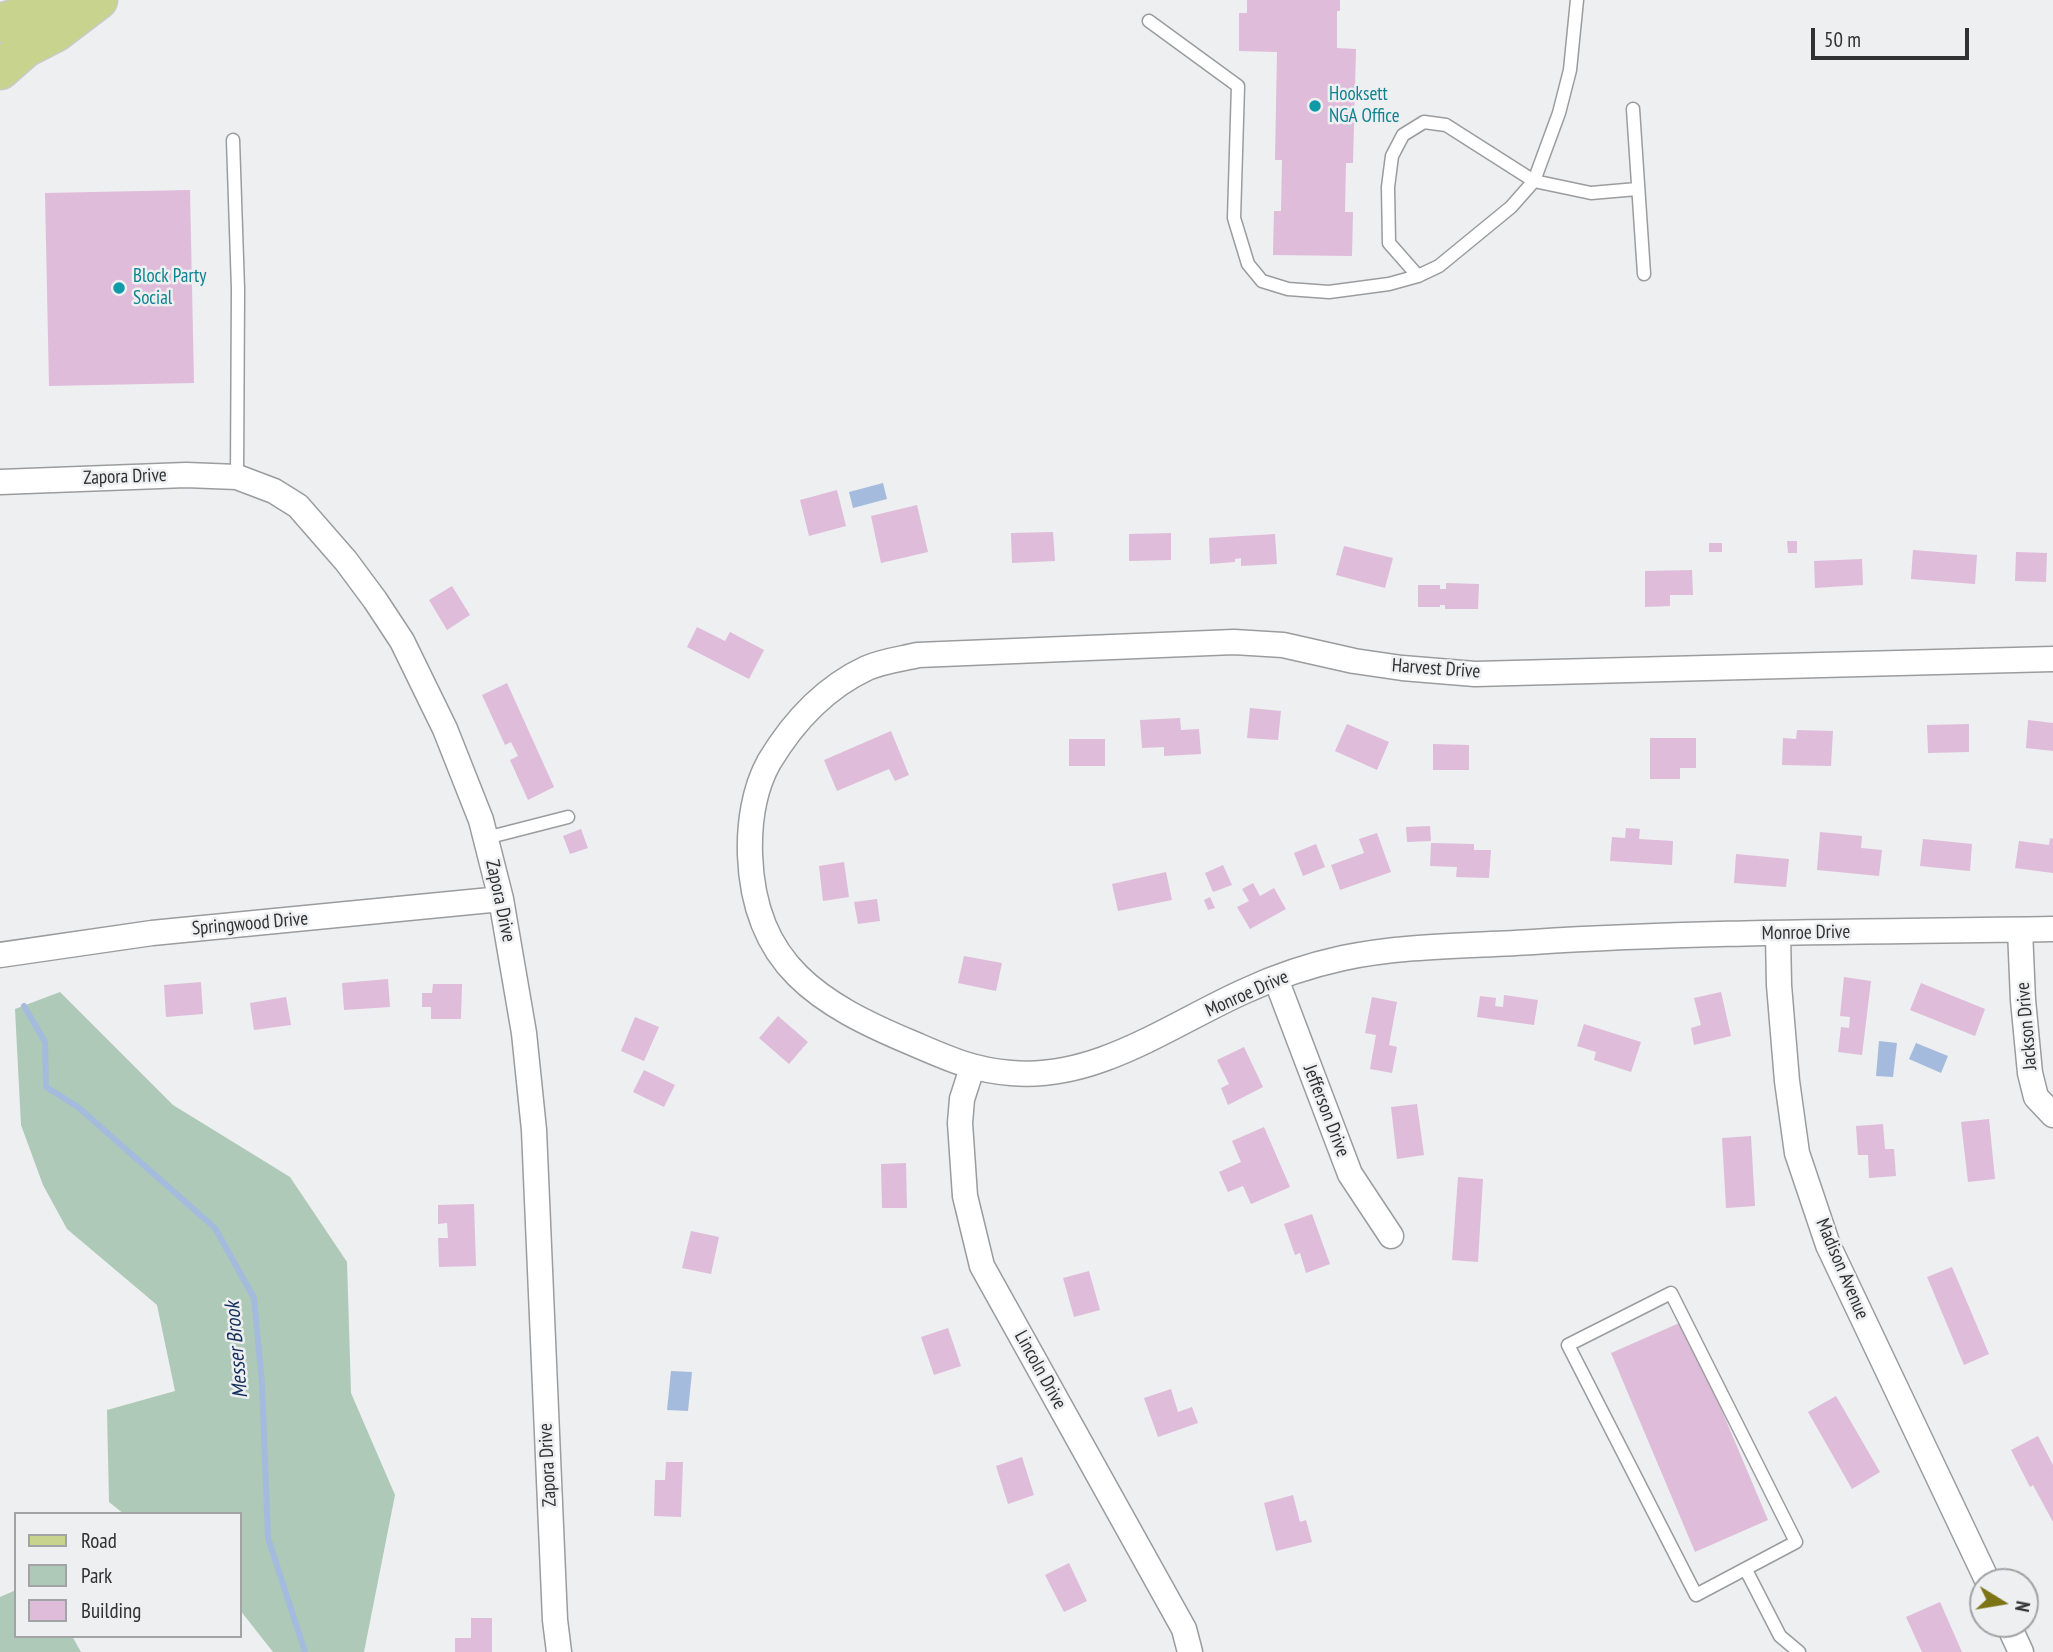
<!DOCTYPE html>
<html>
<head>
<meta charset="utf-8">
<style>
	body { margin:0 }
	#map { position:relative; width:2053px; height:1652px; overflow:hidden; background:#edeff1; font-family:"PT Sans Narrow",sans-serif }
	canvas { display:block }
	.legend { position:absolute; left:14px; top:1512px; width:228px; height:126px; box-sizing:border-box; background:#edeff1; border:2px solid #a1a3a5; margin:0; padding:9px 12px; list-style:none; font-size:21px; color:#303132 }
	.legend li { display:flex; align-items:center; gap:14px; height:35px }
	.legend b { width:35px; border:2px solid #a1a3a5 }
	.north { position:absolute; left:1969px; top:1568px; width:70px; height:70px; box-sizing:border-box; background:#edeff1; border:2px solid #a1a3a5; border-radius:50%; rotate:101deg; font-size:19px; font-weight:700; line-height:28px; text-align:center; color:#303132 }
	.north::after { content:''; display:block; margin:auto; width:24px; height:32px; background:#7d7416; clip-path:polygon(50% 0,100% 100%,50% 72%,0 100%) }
	.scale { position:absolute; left:1811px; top:28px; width:158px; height:32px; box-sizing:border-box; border:4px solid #303132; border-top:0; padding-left:9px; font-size:21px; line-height:24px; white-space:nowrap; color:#303132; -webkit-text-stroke:5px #edeff1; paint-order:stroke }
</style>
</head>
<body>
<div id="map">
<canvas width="2053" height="1652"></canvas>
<ul class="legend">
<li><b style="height:9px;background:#c8d48e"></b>Road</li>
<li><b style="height:19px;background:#aec9b7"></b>Park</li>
<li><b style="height:19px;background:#dfbcd9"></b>Building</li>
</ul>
<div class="north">N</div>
<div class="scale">50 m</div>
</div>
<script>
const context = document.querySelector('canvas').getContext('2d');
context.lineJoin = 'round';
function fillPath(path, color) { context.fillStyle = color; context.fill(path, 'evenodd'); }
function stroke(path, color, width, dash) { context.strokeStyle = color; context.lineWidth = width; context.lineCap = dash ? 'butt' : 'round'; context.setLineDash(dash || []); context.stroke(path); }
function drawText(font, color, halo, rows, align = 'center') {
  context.font = font + ' "PT Sans Narrow",sans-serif'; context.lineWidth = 5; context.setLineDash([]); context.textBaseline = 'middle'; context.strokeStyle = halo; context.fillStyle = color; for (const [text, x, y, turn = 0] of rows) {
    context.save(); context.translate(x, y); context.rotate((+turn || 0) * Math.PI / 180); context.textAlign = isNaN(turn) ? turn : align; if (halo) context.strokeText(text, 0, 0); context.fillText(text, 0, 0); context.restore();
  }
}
fillPath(new Path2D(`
	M 60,992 L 173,1105 L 290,1177 L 347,1262 L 351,1393 L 395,1495 L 364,1652 L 273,1652 L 240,1610 L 240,1514 L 124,1514 L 109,1502 L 107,1410 L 175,1391 L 157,1305 L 67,1229 L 43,1185 L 21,1125 L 15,1009 Z
	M 16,1590 L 16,1636 L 72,1636 L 81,1652 L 0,1652 L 0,1597 Z`), '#aec9b7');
fillPath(new Path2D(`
	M 883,483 L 887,499 L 853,508 L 849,492 Z
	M 1879,1041 L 1897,1043 L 1893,1077 L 1876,1076 Z
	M 1916,1043 L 1948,1056 L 1941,1073 L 1909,1059 Z
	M 671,1371 L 692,1372 L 688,1411 L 667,1410 Z`), '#a5bbdd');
stroke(new Path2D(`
	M 24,1006 L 45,1042 L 46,1087 L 78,1107 L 215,1228 L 254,1298 L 262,1384 L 268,1538 L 305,1652`), '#a5bbdd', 6);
fillPath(new Path2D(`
	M 1247,0 L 1340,0 L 1340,11 L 1337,11 L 1337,48 L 1356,49 L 1353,163 L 1346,163 L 1345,212 L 1353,212 L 1352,256 L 1273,255 L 1274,211 L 1281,211 L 1282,160 L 1275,160 L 1277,52 L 1239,51 L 1239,13 L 1247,13 Z
	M 190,190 L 194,383 L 49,386 L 45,193 Z
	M 837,490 L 846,526 L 809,536 L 800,500 Z
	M 917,505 L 928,552 L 881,563 L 871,516 Z
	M 1053,532 L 1055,561 L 1012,563 L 1011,533 Z
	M 1171,533 L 1171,560 L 1129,561 L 1129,534 Z
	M 1275,534 L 1277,564 L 1241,566 L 1241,558 L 1235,559 L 1235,562 L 1210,564 L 1209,538 Z
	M 1787,541 L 1797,541 L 1797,553 L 1788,553 Z
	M 1709,543 L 1722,543 L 1722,552 L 1709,552 Z
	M 1344,546 L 1393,558 L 1385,588 L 1336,575 Z
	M 1913,550 L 1977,555 L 1975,584 L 1911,579 Z
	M 2016,552 L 2047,553 L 2046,582 L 2015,581 Z
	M 1862,559 L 1863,585 L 1815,588 L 1814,561 Z
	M 1692,570 L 1693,595 L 1670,595 L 1670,606 L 1645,607 L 1645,571 Z
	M 1446,583 L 1479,584 L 1478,609 L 1445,609 L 1445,605 L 1440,605 L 1440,607 L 1418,607 L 1418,585 L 1440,585 L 1440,589 L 1446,589 Z
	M 452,586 L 470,615 L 447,630 L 429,600 Z
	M 697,627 L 725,641 L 730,632 L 764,650 L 749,679 L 687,647 Z
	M 507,683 L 554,787 L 528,800 L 510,760 L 518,756 L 511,742 L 505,745 L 482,695 Z
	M 1250,708 L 1281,711 L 1278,740 L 1247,738 Z
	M 1180,718 L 1181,730 L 1199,729 L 1201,754 L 1164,756 L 1164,747 L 1142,748 L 1140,720 Z
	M 2028,720 L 2053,723 L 2053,751 L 2026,748 Z
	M 1347,724 L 1389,742 L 1377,770 L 1335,751 Z
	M 1969,724 L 1969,752 L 1928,753 L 1927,725 Z
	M 1797,730 L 1833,731 L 1831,766 L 1782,765 L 1783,738 L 1796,739 Z
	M 891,731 L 909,775 L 895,781 L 889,769 L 837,791 L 824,760 Z
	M 1650,738 L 1696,738 L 1696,768 L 1680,768 L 1680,779 L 1650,779 Z
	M 1069,739 L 1105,739 L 1105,766 L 1069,766 Z
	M 1433,744 L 1469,745 L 1469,770 L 1433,770 Z
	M 1430,826 L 1431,841 L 1407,842 L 1406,827 Z
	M 1626,828 L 1640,829 L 1639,839 L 1673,841 L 1672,865 L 1610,861 L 1612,837 L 1625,838 Z
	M 581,829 L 588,848 L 570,854 L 563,836 Z
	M 1820,832 L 1862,836 L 1861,848 L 1882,850 L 1879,876 L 1817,870 Z
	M 1377,833 L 1391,872 L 1340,890 L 1331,865 L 1364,853 L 1359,839 Z
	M 2050,838 L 2053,839 L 2053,873 L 2015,868 L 2019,841 L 2049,845 Z
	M 1923,839 L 1972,844 L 1970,871 L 1920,866 Z
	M 1431,843 L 1474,844 L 1474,850 L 1491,850 L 1489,878 L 1456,877 L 1457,867 L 1430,866 Z
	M 1316,844 L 1325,867 L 1303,876 L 1294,853 Z
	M 1736,854 L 1789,859 L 1786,887 L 1734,883 Z
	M 844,862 L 849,897 L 823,901 L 819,866 Z
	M 1223,865 L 1232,885 L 1213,892 L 1205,873 Z
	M 1166,872 L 1172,900 L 1118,911 L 1112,884 Z
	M 1253,883 L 1260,896 L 1274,888 L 1286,909 L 1250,929 L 1237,907 L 1249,901 L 1242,889 Z
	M 1210,897 L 1215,908 L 1208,910 L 1204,900 Z
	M 877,899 L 880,921 L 858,924 L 854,902 Z
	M 964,956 L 1002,963 L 996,991 L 958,983 Z
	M 1844,977 L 1871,981 L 1862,1055 L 1838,1052 L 1841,1027 L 1849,1028 L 1850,1017 L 1840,1016 Z
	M 388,979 L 390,1007 L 344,1010 L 342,983 Z
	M 201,982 L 203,1014 L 166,1017 L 164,985 Z
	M 1921,983 L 1985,1009 L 1975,1036 L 1910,1010 Z
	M 433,984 L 462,984 L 461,1019 L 431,1019 L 431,1007 L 422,1007 L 422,993 L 432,993 Z
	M 1721,992 L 1731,1036 L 1694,1045 L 1691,1028 L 1701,1025 L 1694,998 Z
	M 1504,995 L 1538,1000 L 1534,1025 L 1477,1017 L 1480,996 L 1496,998 L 1495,1006 L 1503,1007 Z
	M 286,997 L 291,1025 L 254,1030 L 250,1003 Z
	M 1372,997 L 1397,1002 L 1389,1045 L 1397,1047 L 1392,1073 L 1370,1069 L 1376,1035 L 1365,1033 Z
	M 778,1016 L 808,1042 L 789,1064 L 759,1038 Z
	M 635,1017 L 659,1027 L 644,1061 L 621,1051 Z
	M 1584,1024 L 1641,1042 L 1631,1072 L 1594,1060 L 1596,1052 L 1577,1046 Z
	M 1244,1047 L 1263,1087 L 1228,1105 L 1221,1088 L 1229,1084 L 1217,1060 Z
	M 644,1070 L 675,1085 L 664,1107 L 633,1092 Z
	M 1417,1104 L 1424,1155 L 1397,1159 L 1391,1107 Z
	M 1989,1119 L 1995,1179 L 1968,1182 L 1961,1122 Z
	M 1883,1124 L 1885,1149 L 1894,1149 L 1896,1176 L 1869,1178 L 1868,1155 L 1858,1155 L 1856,1126 Z
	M 1264,1127 L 1290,1187 L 1251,1204 L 1243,1186 L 1228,1192 L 1219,1172 L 1241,1162 L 1232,1141 Z
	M 1751,1136 L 1755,1206 L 1726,1208 L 1722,1138 Z
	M 906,1163 L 907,1208 L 882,1208 L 881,1164 Z
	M 1458,1177 L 1483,1179 L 1478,1262 L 1452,1260 Z
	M 474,1204 L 476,1266 L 439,1267 L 438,1238 L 448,1238 L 447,1223 L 438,1224 L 438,1205 Z
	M 1312,1214 L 1330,1264 L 1306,1273 L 1300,1253 L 1295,1255 L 1284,1224 Z
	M 691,1231 L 719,1237 L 711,1274 L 682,1268 Z
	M 1952,1267 L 1989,1354 L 1964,1365 L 1927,1277 Z
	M 1089,1271 L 1100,1310 L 1074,1317 L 1063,1278 Z
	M 1684,1321 L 1768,1520 L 1695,1552 L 1611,1353 Z
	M 948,1328 L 961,1366 L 934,1375 L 921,1337 Z
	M 1171,1389 L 1178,1412 L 1192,1407 L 1198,1423 L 1158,1437 L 1144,1398 Z
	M 1836,1396 L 1880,1472 L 1852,1489 L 1808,1412 Z
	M 2038,1436 L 2053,1465 L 2053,1522 L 2033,1485 L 2030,1487 L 2011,1450 Z
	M 1022,1457 L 1034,1495 L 1008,1504 L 996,1466 Z
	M 666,1462 L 683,1462 L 681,1517 L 654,1516 L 655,1480 L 665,1480 Z
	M 1293,1495 L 1300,1522 L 1306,1520 L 1312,1542 L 1276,1551 L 1264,1503 Z
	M 1069,1563 L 1087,1601 L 1064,1612 L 1045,1575 Z
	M 1940,1602 L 1962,1652 L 1922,1652 L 1906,1617 Z
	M 471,1618 L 492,1618 L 492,1652 L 455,1652 L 455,1638 L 471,1638 Z`), '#dfbcd9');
const service = new Path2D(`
	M 1149,21 L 1238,86 L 1234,218 L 1248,264 L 1262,281 L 1288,289 L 1329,292 L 1389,284 L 1418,276 L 1439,266 L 1511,207 L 1534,181 L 1559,113 L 1570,70 L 1577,0
	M 1633,109 L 1644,274
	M 233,140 L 238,289 L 237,477
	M 1418,276 L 1389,243 L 1388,187 L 1392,156 L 1403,135 L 1424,122 L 1446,125 L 1534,181 L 1591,193 L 1637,189
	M 486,838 L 568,817
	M 1671,1293 L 1796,1542 L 1696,1595 L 1568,1345 Z
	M 1746,1570 L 1780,1636 L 1799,1652`);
const minor = new Path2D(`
	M 0,482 L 186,475 L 237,477 L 274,491 L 298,506 L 346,561 L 375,600 L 402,641 L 445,729 L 481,820 L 501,899 L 524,1033 L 534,1130 L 555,1620 L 559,1652
	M 2053,659 L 1475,674 L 1402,668 L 1354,661 L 1283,645 L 1234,642 L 918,655 C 901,659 883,661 867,668 C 824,688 793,722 769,762 C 754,789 749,824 750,855 C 754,965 819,1004 912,1043 C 947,1058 972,1070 1011,1073 C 1096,1081 1171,1024 1245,991 C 1275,977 1311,965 1343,958 C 1405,945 1470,946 1533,942 C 1706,931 1880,932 2053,929
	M 2020,930 L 2023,1000 L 2030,1073 L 2036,1097 L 2053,1115
	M 1778,934 L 1779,985 L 1787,1081 L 1797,1153 L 1828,1245 L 1988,1582
	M 0,955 L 152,933 L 501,899
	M 1276,979 L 1350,1174 L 1391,1236
	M 972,1068 L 962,1099 L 960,1123 L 965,1196 L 982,1266 L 1184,1629 L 1190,1652
	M 2008,1624 L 2021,1652`);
const primary = new Path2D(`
	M 0,23 L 82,0
	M 0,70 L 25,48 L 56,32 L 98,0`);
stroke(service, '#9b9c9e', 15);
stroke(minor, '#9b9c9e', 27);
stroke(primary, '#c9c9ca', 41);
stroke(service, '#fff', 12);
stroke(minor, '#fff', 24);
stroke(primary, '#c8d48e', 38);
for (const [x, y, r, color] of [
	[1315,106,7,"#0f9aa8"],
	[119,288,7,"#0f9aa8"]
]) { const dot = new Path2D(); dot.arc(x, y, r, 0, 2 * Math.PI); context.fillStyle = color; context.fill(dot); stroke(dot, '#edeff1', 2.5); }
drawText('19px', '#0d838f', '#edeff1', [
	["Hooksett",1329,95],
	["NGA Office",1329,117],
	["Block Party",133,277],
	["Social",133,299]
], 'left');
drawText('19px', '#303132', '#edeff1', [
	["Zapora Drive",125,477,-2],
	["Harvest Drive",1436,669,4],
	["Zapora Drive",500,901,78],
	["Springwood Drive",250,924,-5],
	["Monroe Drive",1806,933,-1],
	["Monroe Drive",1247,994,-24],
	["Jackson Drive",2027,1026,-95],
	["Jefferson Drive",1326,1111,69],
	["Madison Avenue",1842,1269,67],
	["Lincoln Drive",1040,1370,61],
	["Zapora Drive",548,1465,-93]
]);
drawText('italic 21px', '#142f5b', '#edeff1', [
	["Messer Brook",237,1350,-95]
]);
</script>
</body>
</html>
